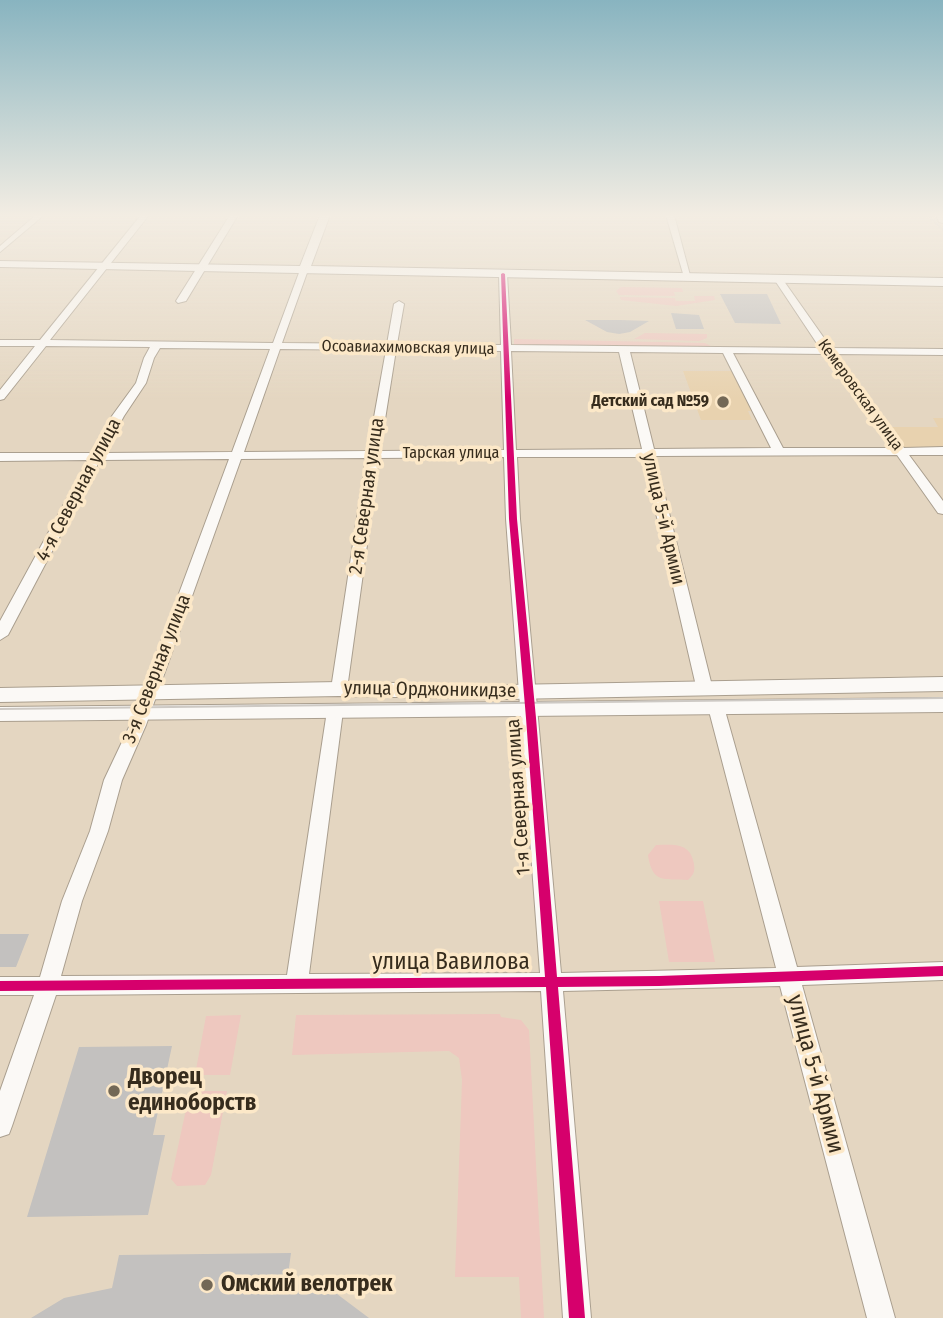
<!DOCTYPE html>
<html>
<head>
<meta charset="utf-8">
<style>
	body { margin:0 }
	canvas { display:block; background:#e4d6c1 }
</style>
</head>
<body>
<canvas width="943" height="1318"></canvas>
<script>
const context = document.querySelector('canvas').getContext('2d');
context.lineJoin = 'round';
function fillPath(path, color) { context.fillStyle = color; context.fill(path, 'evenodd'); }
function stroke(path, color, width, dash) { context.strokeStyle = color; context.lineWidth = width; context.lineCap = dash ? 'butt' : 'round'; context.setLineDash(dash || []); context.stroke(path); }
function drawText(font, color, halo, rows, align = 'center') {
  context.font = font + ' "Fira Sans Condensed",sans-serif'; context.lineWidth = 7; context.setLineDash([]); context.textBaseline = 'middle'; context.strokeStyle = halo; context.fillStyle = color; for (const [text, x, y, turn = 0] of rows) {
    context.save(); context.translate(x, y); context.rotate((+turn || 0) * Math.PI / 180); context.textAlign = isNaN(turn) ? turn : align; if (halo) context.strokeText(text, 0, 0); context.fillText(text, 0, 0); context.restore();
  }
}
fillPath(new Path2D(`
	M 683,371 L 735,371 L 755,411 L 748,411 L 752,420 L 701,420 Z
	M 933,418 L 943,418 L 943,450 L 905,451 L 889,427 L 938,427 Z`), '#e8d2af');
fillPath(new Path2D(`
	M 621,287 L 682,288 L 683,292 L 674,292 L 675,296 L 619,295 L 616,291 Z
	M 694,296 L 714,296 L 715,300 L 676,306 L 621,300 L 620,297 L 675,298 L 676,301 L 695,301 Z
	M 645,333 L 707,334 L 707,338 L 699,341 L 634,339 Z
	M 514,339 L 705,343 L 711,346 L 703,348 L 628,346 L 619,348 L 560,345 L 553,349 L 514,346 Z
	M 656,845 C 674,845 690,842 694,864 C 695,872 694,874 688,880 C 663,879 652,883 648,855 Z
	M 659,901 L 703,901 L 715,962 L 669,962 Z
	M 500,1014 L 501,1017 L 521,1020 L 529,1030 L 544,1318 L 521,1318 L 519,1277 L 455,1277 L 462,1080 L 459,1058 L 449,1051 L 292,1055 L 296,1015 Z
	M 241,1015 L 230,1075 L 195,1075 L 206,1016 Z
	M 190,1091 L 227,1091 L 211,1175 L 205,1185 L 177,1186 L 171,1179 Z`), '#eec8bf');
fillPath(new Path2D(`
	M 720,294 L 767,294 L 781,324 L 735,323 Z
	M 671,313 L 699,315 L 704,329 L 676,329 Z
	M 585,320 L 620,320 L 649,321 L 630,332 L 619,334 L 607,332 Z
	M 0,934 L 29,934 L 16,967 L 0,967 Z
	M 172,1046 L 153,1135 L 165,1135 L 148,1215 L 27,1217 L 79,1047 Z
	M 291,1253 L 287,1282 L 333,1291 L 369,1318 L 31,1318 L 64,1298 L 112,1288 L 119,1255 Z`), '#c3c1bf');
const minor = new Path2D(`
	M 36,215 L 44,215 L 0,252 L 0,246 Z
	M 141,215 L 149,215 L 50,340 L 273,343 L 300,270 L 304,267 L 308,270 L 282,343 L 387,344 L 394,304 L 399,301 L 404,304 L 397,344 L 501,345 L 499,274 L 503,271 L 507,274 L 511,345 L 820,348 L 774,279 L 778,276 L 781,277 L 831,348 L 943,349 L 943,355 L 835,354 L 904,448 L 943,447 L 943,455 L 909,455 L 943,501 L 943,514 L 938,513 L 897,455 L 655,456 L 712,686 L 704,691 L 696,686 L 643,457 L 517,457 L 520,519 L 561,973 L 776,968 L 708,707 L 716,702 L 724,707 L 797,967 L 943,962 L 943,980 L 802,985 L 895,1318 L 867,1318 L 780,986 L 563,991 L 591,1318 L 563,1318 L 541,991 L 56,995 L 12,1126 L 9,1134 L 0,1137 L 0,1091 L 34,995 L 0,995 L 0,977 L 40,977 L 62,901 L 90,831 L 104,780 L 130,725 L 229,459 L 100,460 L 8,635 L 0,640 L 0,621 L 88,460 L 0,461 L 0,453 L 92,453 L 112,416 L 136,383 L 144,358 L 150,347 L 46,346 L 4,399 L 0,400 L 0,390 L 35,346 L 0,346 L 0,340 L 40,340 ZM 160,348 L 270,349 L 232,452 L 104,453 L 124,416 L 146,383 L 154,358 ZM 280,349 L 386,350 L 368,451 L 244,452 ZM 396,350 L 501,351 L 504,450 L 380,451 ZM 511,351 L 619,352 L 642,449 L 516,450 ZM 630,352 L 723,353 L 771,448 L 654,449 ZM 733,353 L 825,354 L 891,448 L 783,448 ZM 504,457 L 506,519 L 540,973 L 309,974 L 343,711 L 335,706 L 327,711 L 287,975 L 61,976 L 82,901 L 108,831 L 122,780 L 146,725 L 241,459 L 366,458 L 331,689 L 339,694 L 347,689 L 379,458 Z
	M 230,215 L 238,215 L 186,301 L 178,303 L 176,301 Z
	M 666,215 L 674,215 L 691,279 L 684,277 Z`);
const major = new Path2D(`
	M 320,215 L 330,215 L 311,266 L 943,278 L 943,286 L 0,267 L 0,261 L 300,266 Z
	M 936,215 L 943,215 L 943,223 L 939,222 Z
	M 943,677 L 943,691 L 508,699 L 339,696 L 0,702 L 0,688 L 339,682 L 508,685 Z
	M 943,698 L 943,712 L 0,721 L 0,707 Z`);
stroke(minor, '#aa9f8f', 2);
stroke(major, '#aa9f8f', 2);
fillPath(minor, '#fbf9f6');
fillPath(major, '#fbf9f6');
stroke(new Path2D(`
	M 928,215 L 943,230
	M 0,709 L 943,698`), '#cdc9c4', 2);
fillPath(new Path2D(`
	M 503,273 L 505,274 L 517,519 L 536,718 L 557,977 L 659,976 L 943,966 L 943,976 L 659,986 L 558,987 L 585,1318 L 569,1318 L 546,987 L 0,991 L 0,981 L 545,977 L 526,718 L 509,519 L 501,274 Z`), '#d6006c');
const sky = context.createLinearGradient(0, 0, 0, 399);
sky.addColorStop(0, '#88b4c0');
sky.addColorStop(0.54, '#f3ede3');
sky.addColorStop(1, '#f3ede300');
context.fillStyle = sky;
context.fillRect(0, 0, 943, 399);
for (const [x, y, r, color] of [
	[723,402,7,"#736856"],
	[114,1091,7,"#736856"],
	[207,1285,7,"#736856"]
]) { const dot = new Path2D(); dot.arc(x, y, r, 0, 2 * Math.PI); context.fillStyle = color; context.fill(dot); stroke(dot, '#fce8c8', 2.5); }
drawText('16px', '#362c1d', '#fce8c8', [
	["Осоавиахимовская улица",408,348,1],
	["Кемеровская улица",860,395,54],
	["Тарская улица",451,454]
]);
drawText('bold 16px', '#362c1d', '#fce8c8', [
	["Детский сад №59",709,402]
], 'right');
drawText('19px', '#362c1d', '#fce8c8', [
	["4-я Северная улица",79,490,-62],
	["2-я Северная улица",367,496,-82],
	["улица 5-й Армии",663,519,77],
	["3-я Северная улица",157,669,-69],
	["улица Орджоникидзе",430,690,1],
	["1-я Северная улица",519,797,-94]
]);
drawText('23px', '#362c1d', '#fce8c8', [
	["улица Вавилова",451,963],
	["улица 5-й Армии",815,1074,75]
]);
drawText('bold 23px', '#362c1d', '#fce8c8', [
	["Дворец",128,1078],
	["единоборств",128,1104],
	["Омский велотрек",221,1285]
], 'left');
</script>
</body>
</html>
